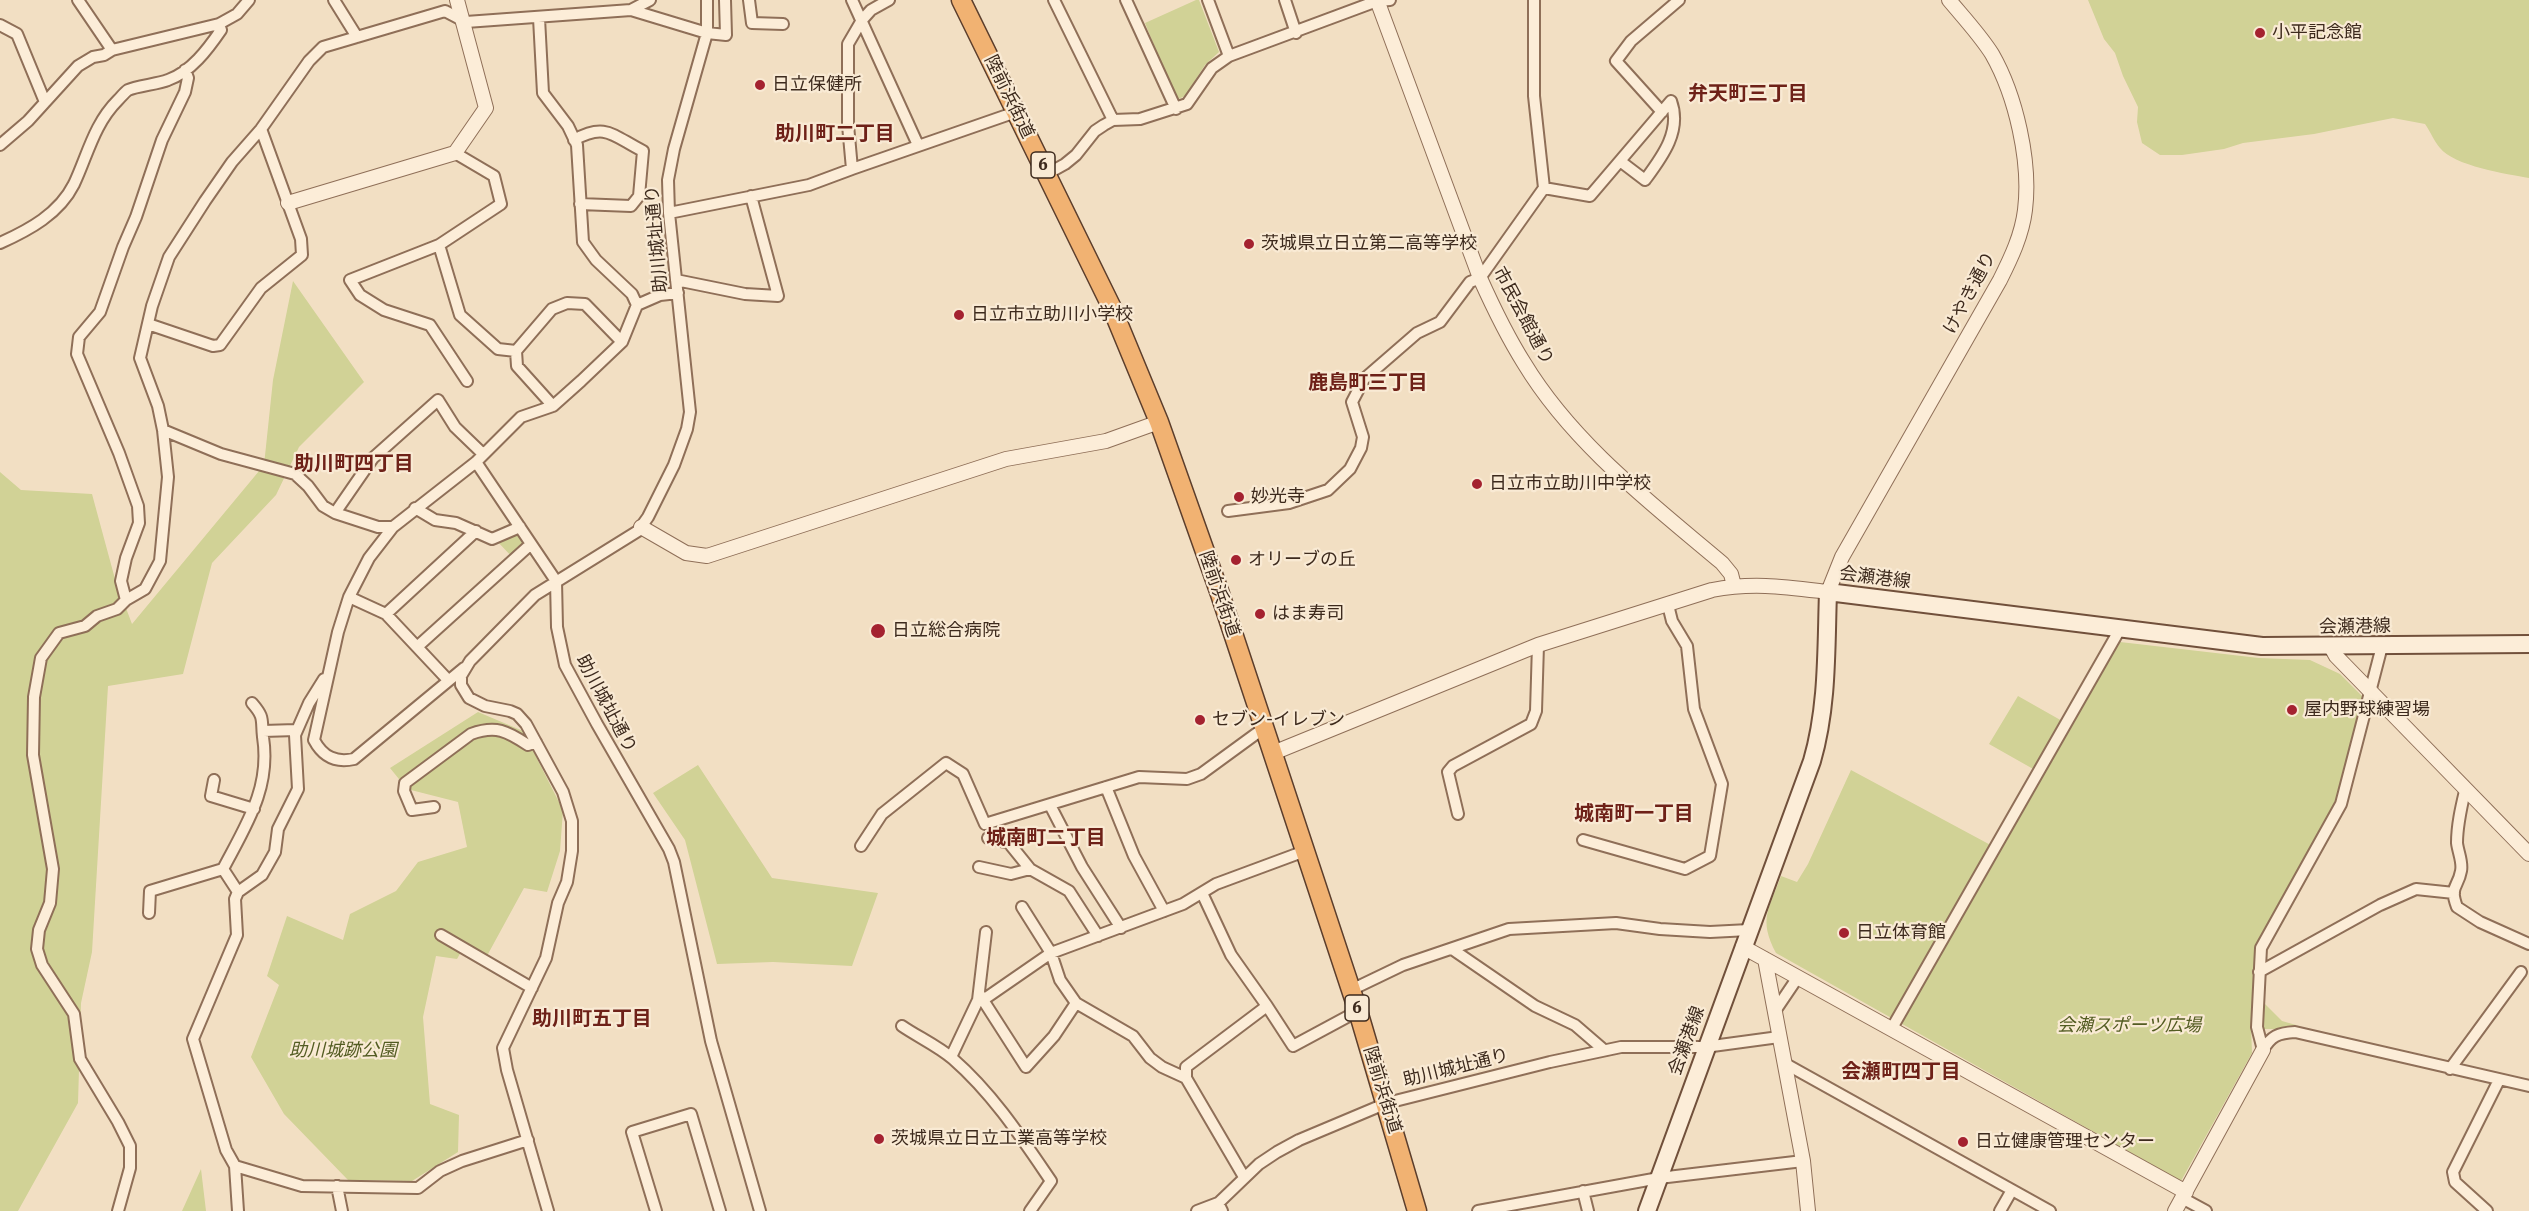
<!DOCTYPE html>
<html>
<head>
<meta charset="utf-8">
<style>
	body { margin:0 }
	canvas { display:block; background:#f2dfc3 }
</style>
</head>
<body>
<canvas width="2529" height="1211"></canvas>
<script>
const context = document.querySelector('canvas').getContext('2d');
context.lineJoin = 'round';
function fillPath(path, color) { context.fillStyle = color; context.fill(path, 'evenodd'); }
function stroke(path, color, width, dash) { context.strokeStyle = color; context.lineWidth = width; context.lineCap = dash ? 'butt' : 'round'; context.setLineDash(dash || []); context.stroke(path); }
function drawText(font, color, halo, rows, align = 'center') {
  context.font = font + ' "IBM Plex Serif","Noto Sans JP",serif'; context.lineWidth = 4.5; context.setLineDash([]); context.textBaseline = 'middle'; context.strokeStyle = halo; context.fillStyle = color; for (const [text, x, y, turn = 0] of rows) {
    context.save(); context.translate(x, y); context.rotate((+turn || 0) * Math.PI / 180); context.textAlign = isNaN(turn) ? turn : align; if (halo) context.strokeText(text, 0, 0); context.fillText(text, 0, 0); context.restore();
  }
}
fillPath(new Path2D(`
	M 1196,0 L 1199,0 L 1219,52 L 1205,65 L 1185,96 L 1176,100 L 1145,23 Z
	M 2088,0 L 2529,0 L 2529,178 C 2507,174 2454,166 2440,148 C 2434,141 2430,131 2425,124 L 2393,118 L 2314,134 L 2243,143 L 2224,149 L 2182,155 L 2160,155 L 2142,143 L 2137,122 L 2138,107 L 2123,76 L 2115,53 L 2104,39 Z
	M 293,281 L 364,382 L 299,447 L 276,495 L 212,563 L 183,674 L 108,686 L 92,952 L 81,1003 L 78,1103 L 18,1211 L 0,1211 L 0,472 L 21,490 L 92,494 L 115,579 L 132,624 L 264,465 L 273,380 Z
	M 520,529 L 530,544 L 514,559 L 496,540 Z
	M 2120,642 L 2259,658 L 2310,660 L 2340,674 L 2365,699 L 2337,803 L 2256,946 L 2251,1026 L 2252,1053 L 2181,1181 L 1776,953 C 1758,919 1769,909 1781,876 L 1797,882 L 1808,864 L 1851,770 L 1998,849 L 2042,774 L 1989,744 L 2018,696 L 2071,726 Z
	M 478,712 L 523,731 L 563,810 L 560,851 L 547,892 L 524,888 L 482,965 L 461,952 L 457,959 L 436,956 L 423,1017 L 430,1104 L 459,1115 L 458,1152 L 412,1181 L 348,1180 L 284,1114 L 251,1057 L 279,985 L 267,976 L 287,916 L 343,940 L 350,914 L 396,891 L 418,862 L 467,847 L 458,802 L 407,789 L 390,768 Z
	M 698,765 L 772,878 L 878,893 L 852,966 L 773,962 L 717,964 L 685,840 L 653,793 Z
	M 2262,1001 L 2282,1021 L 2296,1025 L 2296,1029 L 2262,1029 Z
	M 201,1169 L 206,1211 L 182,1211 Z`), '#d1d296');
const minor = new Path2D(`
	M 78,0 L 112,50
	M 334,0 L 357,37
	M 749,0 L 752,23 L 783,24
	M 852,0 L 918,145
	M 1054,0 L 1113,120
	M 1126,0 L 1176,109
	M 1208,0 L 1229,56
	M 1285,0 L 1296,33
	M 631,10 L 707,33 L 726,35 L 725,0
	M 539,18 L 543,93 L 568,126 L 577,145 L 583,242 L 596,260 L 632,294 L 637,305
	M 0,25 L 17,34 L 45,102
	M 1662,112 L 1616,61 L 1631,41 L 1679,0
	M 574,140 C 606,122 613,136 643,151 L 639,196 L 631,206 L 580,204
	M 0,145 L 28,121 L 78,66 L 93,57 L 104,55 L 112,50 L 219,24 L 237,14 L 249,0
	M 455,153 L 494,176 L 501,204 L 439,245 L 460,315 L 498,349 L 516,351
	M 852,169 L 1016,112
	M 1047,174 L 1065,164 L 1076,155 L 1095,131 L 1104,125 L 1113,120 L 1140,119 L 1187,104 L 1212,68 L 1229,56 L 1377,1 L 1390,0
	M 1544,188 L 1590,196 L 1671,101 C 1682,131 1662,157 1645,180 L 1620,161
	M 669,213 L 809,185 L 852,169 L 848,125 L 848,44 L 862,20 L 871,10 L 889,0
	M 0,243 C 29,230 59,214 74,184 C 88,154 94,124 118,100 C 121,97 125,92 128,90 C 136,86 158,84 168,80 C 191,72 208,49 221,30 L 219,24
	M 439,245 L 350,280 L 360,295 L 384,310 L 430,325 L 467,381
	M 676,280 L 745,294 L 778,296 L 751,196
	M 148,324 L 213,346 L 220,345 L 261,288 L 302,255 L 301,239 L 261,129
	M 553,406 L 517,366 L 516,351 L 552,309 L 567,303 L 585,304 L 622,342
	M 163,430 L 221,454 L 295,474 L 308,486 L 323,506 L 335,513 L 378,527 L 393,527
	M 476,462 L 556,581
	M 415,508 L 435,520 L 456,523 L 492,539 L 520,527
	M 1228,511 L 1289,503 L 1328,490 L 1350,469 L 1361,448 L 1363,437 L 1352,402 L 1364,379 L 1417,333 L 1440,322 L 1470,282 L 1480,278 L 1544,188 L 1534,96 L 1534,0
	M 335,513 L 373,458 L 438,400 L 455,427 L 483,454
	M 556,581 L 557,627 L 565,665 L 597,724 L 669,849 L 674,862 L 711,1041 L 760,1211
	M 349,597 L 386,614 L 448,680
	M 126,600 L 121,581 L 126,558 L 139,523 L 138,506 L 119,453 L 77,354 L 79,337 L 100,312 L 123,247 L 136,217 L 162,140 L 185,92 L 188,78 L 185,70
	M 386,614 L 476,531
	M 417,647 L 531,544
	M 464,668 L 354,759 C 336,763 323,757 314,740 L 338,632 L 349,597 L 369,558 L 393,527 L 476,462 L 521,417 L 553,406 L 581,381 L 622,342 L 637,305 L 660,295 L 678,293
	M 263,731 L 296,730
	M 214,780 L 211,796 L 254,809
	M 1106,787 L 1134,856 L 1164,911
	M 2465,791 C 2461,808 2457,825 2457,843 C 2458,852 2463,862 2461,871 C 2458,888 2449,886 2457,907 L 2480,922 L 2529,944
	M 1050,805 L 1082,867 L 1121,928
	M 434,807 L 412,810 L 404,791 L 405,783 L 471,734 C 496,725 507,731 528,745 L 536,742
	M 1458,814 L 1448,772 L 1453,766 L 1531,724 L 1536,711 L 1538,645
	M 988,838 L 1009,843 L 1030,869 L 1069,891 L 1098,936
	M 1583,840 L 1685,869 L 1710,856 L 1722,784 L 1694,709 L 1687,646 L 1672,621 L 1668,605
	M 861,846 L 882,814 L 946,763 L 963,774 L 985,824 L 1139,777 L 1187,779 L 1201,774 L 1264,728
	M 979,867 L 1011,874 L 1030,869
	M 223,869 C 246,825 271,788 263,737 C 261,719 265,718 252,703
	M 1202,893 L 1231,955 L 1267,1006
	M 1022,907 L 1051,953 L 1183,904 L 1216,884 L 1305,851
	M 149,913 L 150,891 L 223,869 L 238,892
	M 441,935 L 532,988
	M 1452,949 L 1535,1006 L 1575,1025 L 1604,1050
	M 2259,972 L 2380,905 L 2416,889 L 2454,893
	M 1351,990 L 1403,965 L 1509,929 L 1616,923 L 1660,929 L 1710,932 L 1749,930
	M 979,993 L 983,1000 L 1026,1067 L 1054,1036 L 1076,1003 L 1060,980 L 1051,953 L 983,1000
	M 1076,1003 L 1133,1036 L 1150,1058 L 1162,1067 L 1186,1078
	M 1775,1011 L 1798,977
	M 902,1026 C 918,1037 938,1046 953,1059 C 993,1094 1021,1137 1051,1181 L 1030,1211
	M 1892,1028 L 2120,629
	M 2263,1050 L 2257,1027 L 2261,948 L 2341,804 L 2382,646
	M 2263,1050 C 2271,1036 2278,1033 2295,1032 L 2529,1086
	M 951,1057 L 978,1000 L 986,932
	M 1784,1063 L 2050,1211
	M 2450,1069 L 2521,972
	M 235,1166 L 302,1186 L 418,1188 L 440,1171 L 462,1161 L 528,1140
	M 1244,1177 L 1186,1078 L 1186,1067 L 1267,1006 L 1293,1046 L 1358,1011
	M 337,1186 L 342,1211
	M 1583,1191 L 1588,1211
	M 2182,1198 L 2206,1211
	M 118,1211 L 130,1168 L 130,1146 L 118,1122 L 80,1059 L 74,1014 L 42,965 L 37,949 L 39,930 L 50,903 L 53,869 L 33,755 L 34,697 L 41,658 L 59,633 L 85,626 L 97,616 L 117,609 L 126,600 L 145,589 L 160,561 L 168,477 L 163,430 L 158,406 L 140,358 L 152,306 L 169,257 L 205,201 L 232,162 L 261,129 L 309,61 L 323,47 L 445,11 L 466,22 L 631,10 L 650,0
	M 238,1211 L 235,1166 L 226,1150 L 193,1039 L 237,935 L 235,899 L 238,892 L 262,875 L 275,852 L 278,829 L 298,789 L 295,735 L 309,703 L 324,679
	M 548,1211 L 507,1070 L 503,1048 L 546,958 L 558,903 L 567,882 L 572,851 L 572,821 L 563,792 L 526,724 L 517,714 L 510,711 L 485,706 L 469,698 L 461,685 L 461,676 L 470,661 L 535,595 L 638,531 L 648,517 L 674,465 L 687,429 L 690,412 L 669,213 L 668,180 L 674,149 L 707,33 L 707,0
	M 656,1211 L 632,1132 L 691,1114 L 720,1211
	M 1197,1211 L 1218,1203 L 1222,1211
	M 1210,1211 L 1259,1164 L 1277,1152 L 1299,1140 L 1387,1103 L 1550,1062 L 1621,1047 L 1705,1047 L 1779,1037
	M 1478,1211 L 1659,1178 L 1803,1161
	M 2000,1211 L 2012,1190
	M 2487,1211 L 2455,1182 L 2453,1172 L 2499,1080`);
const tertiary = new Path2D(`
	M 1377,0 L 1480,278 C 1493,307 1507,336 1524,363 C 1573,444 1651,503 1722,563 L 1731,574 L 1734,586
	M 288,203 L 455,153 L 486,108 L 457,0
	M 641,527 L 686,553 L 707,556 L 1006,459 L 1106,441 L 1159,422
	M 2331,647 L 2336,656 L 2529,854
	M 1273,753 L 1538,645 L 1712,590 C 1753,582 1786,587 1828,592 L 1842,557 L 2000,280 C 2011,258 2022,235 2025,210 C 2031,162 2016,96 1992,54 C 1980,35 1964,18 1949,0
	M 1743,947 L 2186,1192
	M 1765,959 L 1803,1161 L 1808,1211
	M 2175,1211 L 2263,1050`);
const secondary = new Path2D(`
	M 1647,1211 L 1812,761 C 1828,706 1826,649 1828,592 L 2262,646 L 2529,644`);
const trunk = new Path2D(`
	M 961,0 L 1111,306 L 1159,422 L 1220,594 L 1358,1011 L 1417,1211`);
stroke(minor, '#8f6f58', 14);
stroke(tertiary, '#8f6f58', 16);
stroke(secondary, '#71503b', 20);
stroke(trunk, '#5c3e2c', 21);
stroke(minor, '#fcedd8', 10);
stroke(tertiary, '#fcedd8', 14);
stroke(secondary, '#fcedd8', 16);
stroke(trunk, '#f1b272', 18);
for (const [x, y, r, color] of [
	[2260,33,6,"#a42230"],
	[760,85,6,"#a42230"],
	[1249,244,6,"#a42230"],
	[959,315,6,"#a42230"],
	[1477,484,6,"#a42230"],
	[1239,497,6,"#a42230"],
	[1236,560,6,"#a42230"],
	[1260,614,6,"#a42230"],
	[878,631,8,"#a42230"],
	[2292,710,6,"#a42230"],
	[1200,720,6,"#a42230"],
	[1844,933,6,"#a42230"],
	[879,1139,6,"#a42230"],
	[1963,1142,6,"#a42230"]
]) { const dot = new Path2D(); dot.arc(x, y, r, 0, 2 * Math.PI); context.fillStyle = color; context.fill(dot); stroke(dot, '#f9ead4', 2); }
for (const [x, y, w] of [
	[1043,165,24],
	[1357,1008,24]
]) { const box = new Path2D(); box.roundRect(x - w / 2, y - 13, w, 26, 4.5); context.fillStyle = '#f9ead4'; context.fill(box); stroke(box, '#3d2a1d', 1.5); }
drawText('bold 16px', '#3d2a1d', null, [
	["6",1043,165],
	["6",1357,1008]
]);
drawText('18px', '#3d2a1d', '#f9ead4', [
	["小平記念館",2272,33],
	["日立保健所",772,85],
	["茨城県立日立第二高等学校",1261,244],
	["日立市立助川小学校",971,315],
	["日立市立助川中学校",1489,484],
	["妙光寺",1251,497],
	["オリーブの丘",1248,560],
	["はま寿司",1272,614],
	["日立総合病院",892,631],
	["屋内野球練習場",2304,710],
	["セブン-イレブン",1212,720],
	["日立体育館",1856,933],
	["茨城県立日立工業高等学校",891,1139],
	["日立健康管理センター",1975,1142]
], 'left');
drawText('18px', '#3d2a1d', '#f9ead4', [
	["陸前浜街道",1009,97,64],
	["助川城址通り",657,239,-95],
	["けやき通り",1970,293,-62],
	["市民会館通り",1523,316,62],
	["会瀬港線",1875,578,7],
	["陸前浜街道",1219,594,71],
	["会瀬港線",2355,627,-1],
	["助川城址通り",606,704,62],
	["会瀬港線",1687,1041,-70],
	["助川城址通り",1456,1068,-14],
	["陸前浜街道",1382,1090,73]
]);
drawText('italic 18px', '#535c22', '#f9ead4', [
	["会瀬スポーツ広場",2129,1026],
	["助川城跡公園",343,1051]
]);
drawText('bold 20px', '#6e2118', '#f9ead4', [
	["弁天町三丁目",1748,94],
	["助川町二丁目",835,134],
	["鹿島町三丁目",1368,383],
	["助川町四丁目",354,464],
	["城南町一丁目",1634,814],
	["城南町二丁目",1046,838],
	["助川町五丁目",592,1019],
	["会瀬町四丁目",1901,1072]
]);
</script>
</body>
</html>
